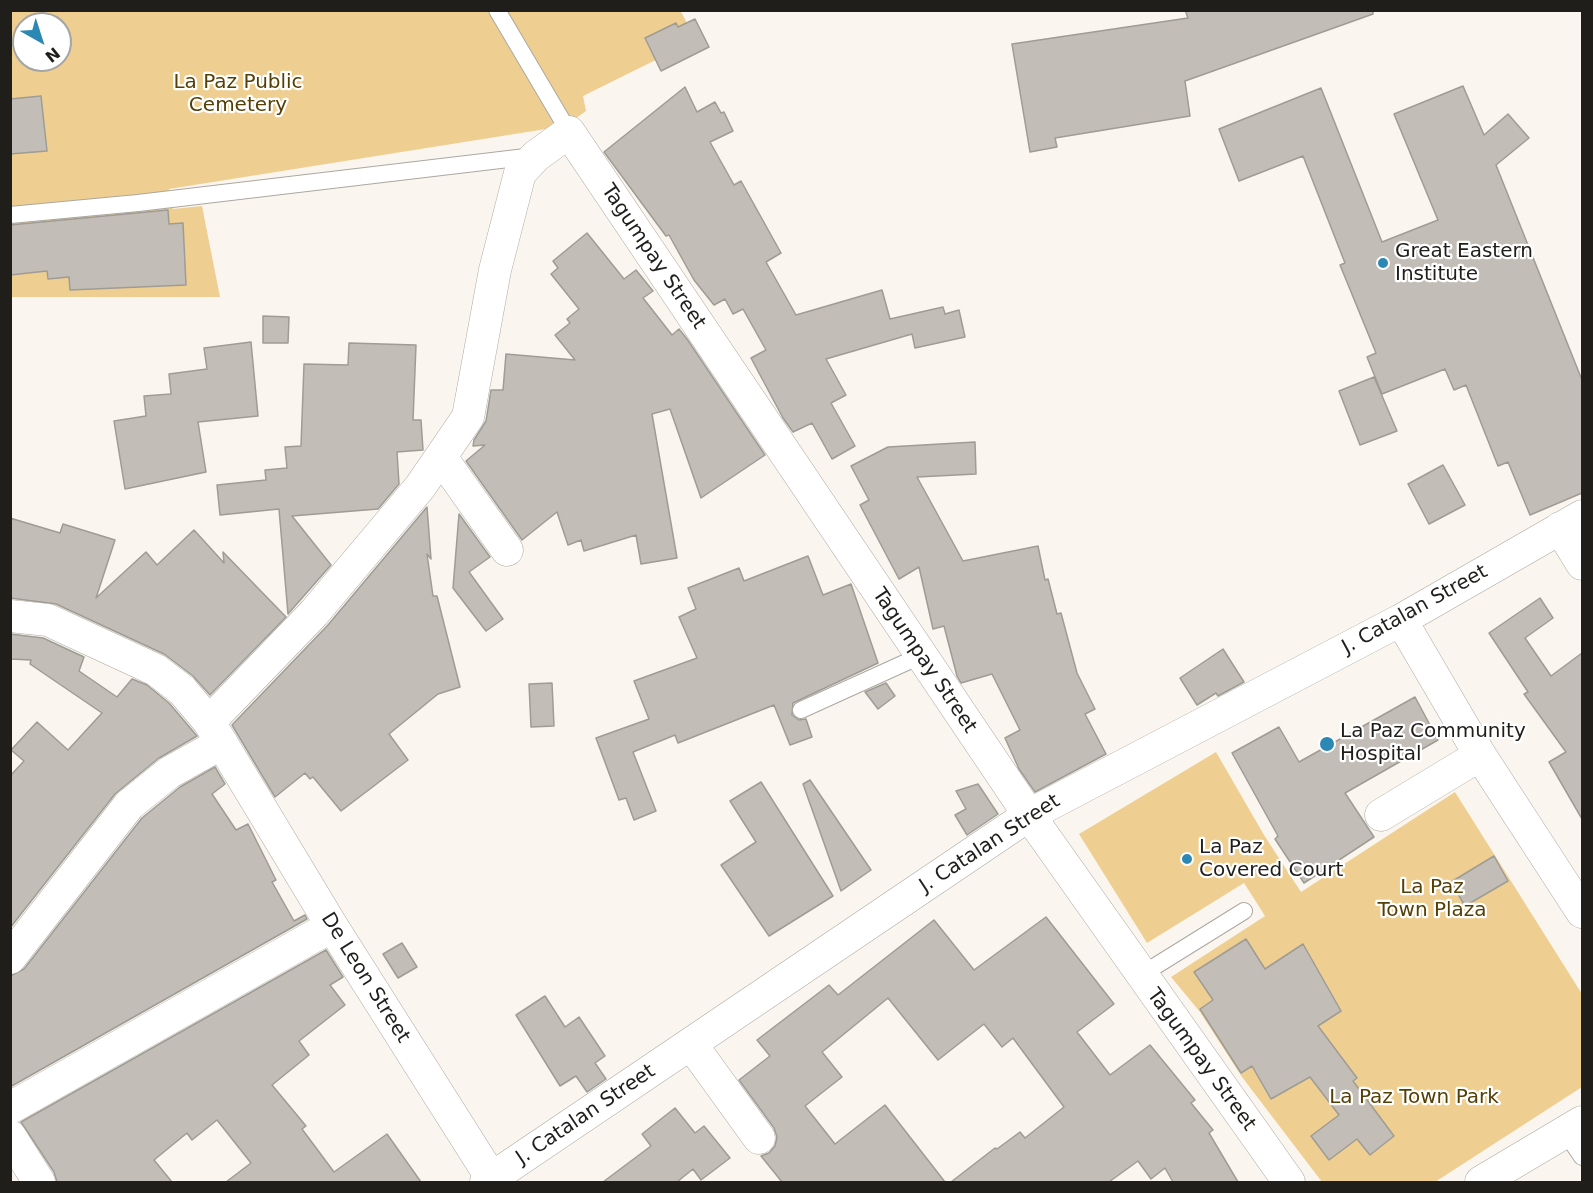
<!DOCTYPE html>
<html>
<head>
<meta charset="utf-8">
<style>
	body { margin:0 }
	#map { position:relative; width:1593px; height:1193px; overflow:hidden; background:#faf6ef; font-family:"DejaVu Sans",sans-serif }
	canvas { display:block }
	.frame { position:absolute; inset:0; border:12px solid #1f1e1b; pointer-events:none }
	.north { position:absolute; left:12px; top:12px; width:60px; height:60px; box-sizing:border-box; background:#fff; border:2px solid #a5a5a4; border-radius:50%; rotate:141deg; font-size:16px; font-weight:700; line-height:24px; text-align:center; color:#1f1e1b }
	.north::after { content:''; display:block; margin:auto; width:21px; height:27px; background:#2b87b4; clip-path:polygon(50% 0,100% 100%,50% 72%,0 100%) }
</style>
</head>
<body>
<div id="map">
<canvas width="1593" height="1193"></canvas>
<div class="frame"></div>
<div class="north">N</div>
</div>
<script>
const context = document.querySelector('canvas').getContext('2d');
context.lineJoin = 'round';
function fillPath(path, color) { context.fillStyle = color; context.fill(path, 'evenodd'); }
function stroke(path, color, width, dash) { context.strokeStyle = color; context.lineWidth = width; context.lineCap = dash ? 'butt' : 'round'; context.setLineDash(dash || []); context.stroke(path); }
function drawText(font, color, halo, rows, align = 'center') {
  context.font = font + ' "DejaVu Sans",sans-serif'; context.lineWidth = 4.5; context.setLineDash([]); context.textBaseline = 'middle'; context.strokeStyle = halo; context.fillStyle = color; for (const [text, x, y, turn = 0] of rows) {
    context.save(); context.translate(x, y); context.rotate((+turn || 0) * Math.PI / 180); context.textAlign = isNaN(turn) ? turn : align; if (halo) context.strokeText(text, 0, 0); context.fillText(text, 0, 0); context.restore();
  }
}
fillPath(new Path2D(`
	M 680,10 L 696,40 L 583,96 L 586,111 L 565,126 L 169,189 L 173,209 L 202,206 L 220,297 L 11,297 L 11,11 ZM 24,24 L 60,24 L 60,60 L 24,60 Z
	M 1216,752 L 1264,835 L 1301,892 L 1455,792 L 1582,994 L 1582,1087 L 1435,1182 L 1322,1182 L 1242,1077 L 1200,1012 L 1171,977 L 1265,916 L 1244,883 L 1147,943 L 1079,834 Z`), '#efcf91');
const building = new Path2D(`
	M 1185,10 L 1373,10 L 1373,14 L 1185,81 L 1190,116 L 1055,138 L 1057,147 L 1030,152 L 1012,44 L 1188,18 Z
	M 695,19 L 709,47 L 661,71 L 645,38 L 676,23 L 678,27 Z
	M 1463,86 L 1484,135 L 1508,114 L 1529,138 L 1496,165 L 1582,380 L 1582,493 L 1530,515 L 1508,462 L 1498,466 L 1466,385 L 1454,390 L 1445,369 L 1382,394 L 1367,357 L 1376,353 L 1340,265 L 1345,263 L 1303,156 L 1239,181 L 1219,129 L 1321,88 L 1382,242 L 1438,220 L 1394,114 Z
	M 685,87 L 697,112 L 715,102 L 721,113 L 724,112 L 733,131 L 710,142 L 734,185 L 741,181 L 781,253 L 766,262 L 796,315 L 882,290 L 890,319 L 943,307 L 945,314 L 959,310 L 965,337 L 915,348 L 912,334 L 826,359 L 846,395 L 831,403 L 855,446 L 832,459 L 812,423 L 793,432 L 783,418 L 751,358 L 766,350 L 743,309 L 733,314 L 725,299 L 714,305 L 694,280 L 669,235 L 666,236 L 604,152 Z
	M 41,96 L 47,151 L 10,154 L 10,99 Z
	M 168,210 L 169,224 L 183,223 L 186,285 L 70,290 L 69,277 L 48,279 L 47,271 L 10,275 L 10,225 Z
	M 587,233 L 624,279 L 636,270 L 653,291 L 643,298 L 672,335 L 679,329 L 687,339 L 765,455 L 701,498 L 670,409 L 652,414 L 677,558 L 641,564 L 636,535 L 584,551 L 581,540 L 568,545 L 557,512 L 522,540 L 466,461 L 485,445 L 473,446 L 474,440 L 486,421 L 491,390 L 503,390 L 506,354 L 575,360 L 555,335 L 570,323 L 567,319 L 579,309 L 551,274 L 558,268 L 553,261 Z
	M 263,316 L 289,317 L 288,343 L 263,343 Z
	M 251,342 L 258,416 L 198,422 L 206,472 L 125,489 L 114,421 L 146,416 L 144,396 L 171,394 L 169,374 L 207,369 L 204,348 Z
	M 349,343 L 416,345 L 413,420 L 421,420 L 423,450 L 397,452 L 399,484 L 378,509 L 292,516 L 331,565 L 288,614 L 279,509 L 220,515 L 217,485 L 266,480 L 265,470 L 287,468 L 285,447 L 301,446 L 304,364 L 348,365 Z
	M 1374,377 L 1397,431 L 1360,445 L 1339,391 Z
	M 975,442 L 976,474 L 917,477 L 963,561 L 1038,546 L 1045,580 L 1048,579 L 1057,614 L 1061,613 L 1077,673 L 1095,709 L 1085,714 L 1106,754 L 1035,792 L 1019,769 L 1005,738 L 1020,730 L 992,674 L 961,683 L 957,676 L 944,626 L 933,629 L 919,567 L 899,579 L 860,505 L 869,500 L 851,466 L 888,447 Z
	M 1443,465 L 1465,505 L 1429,524 L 1408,484 Z
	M 427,507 L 431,559 L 427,554 L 433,596 L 437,596 L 460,687 L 438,694 L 389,734 L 408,760 L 341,811 L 313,777 L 310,779 L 305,773 L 275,797 L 232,725 L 328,625 Z
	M 459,514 L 490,557 L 469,572 L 503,619 L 486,631 L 453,588 Z
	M 10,518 L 60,533 L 63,524 L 115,540 L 96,598 L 146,552 L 157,565 L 194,530 L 224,563 L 223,552 L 286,617 L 210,695 L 193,676 L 164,654 L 56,604 L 10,598 Z
	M 808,556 L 823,595 L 851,584 L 878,663 L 793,703 L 792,715 L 799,720 L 806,719 L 812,737 L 790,745 L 774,705 L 678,743 L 675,735 L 633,752 L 656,811 L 634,820 L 626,798 L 619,800 L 596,738 L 649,719 L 634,681 L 697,658 L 679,617 L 696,609 L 688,588 L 739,568 L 744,581 Z
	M 1540,598 L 1553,618 L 1525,638 L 1551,676 L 1582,653 L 1582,819 L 1549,762 L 1566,752 L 1524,694 L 1528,692 L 1489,633 Z
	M 10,634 L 43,638 L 84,657 L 79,671 L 117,697 L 132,679 L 147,685 L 169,703 L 197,736 L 159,758 L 115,794 L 10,928 L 10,776 L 24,761 L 11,750 L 37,722 L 68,750 L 102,713 L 30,664 L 31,660 L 10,659 Z
	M 1223,649 L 1244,682 L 1218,696 L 1216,693 L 1197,705 L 1180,678 Z
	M 552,683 L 554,726 L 531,727 L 529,684 Z
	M 886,683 L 895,696 L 878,709 L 865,692 Z
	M 1415,697 L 1438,740 L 1345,793 L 1374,837 L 1304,883 L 1275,839 L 1278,836 L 1232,753 L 1279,727 L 1299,762 Z
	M 215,767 L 225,784 L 212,794 L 236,830 L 248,824 L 276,880 L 272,882 L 294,921 L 305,915 L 307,919 L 10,1087 L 10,976 L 24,969 L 142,818 L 180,787 Z
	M 810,780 L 871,870 L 841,891 L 803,784 Z
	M 761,782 L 833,896 L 769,936 L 721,865 L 756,842 L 730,801 Z
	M 978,784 L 998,814 L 967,835 L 955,815 L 966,809 L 956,791 Z
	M 1494,856 L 1508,881 L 1465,906 L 1451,882 Z
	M 1046,917 L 1114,1004 L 1077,1032 L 1110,1075 L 1150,1045 L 1195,1100 L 1191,1103 L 1213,1130 L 1209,1133 L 1238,1182 L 1173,1182 L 1165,1168 L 1151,1179 L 1138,1161 L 1109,1182 L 951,1182 L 995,1148 L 997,1149 L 1020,1132 L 1025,1138 L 1064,1107 L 1013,1038 L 1002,1047 L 984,1024 L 938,1060 L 888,998 L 822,1052 L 842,1077 L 805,1106 L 835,1144 L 885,1105 L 945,1182 L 782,1182 L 761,1156 L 769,1153 L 775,1146 L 777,1137 L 774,1128 L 739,1080 L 770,1056 L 757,1040 L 829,985 L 838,995 L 934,920 L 974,970 Z
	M 1246,939 L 1265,969 L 1303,944 L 1341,1011 L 1318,1026 L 1357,1078 L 1353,1081 L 1394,1136 L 1370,1155 L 1357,1139 L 1329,1160 L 1311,1136 L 1339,1115 L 1310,1077 L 1271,1099 L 1252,1066 L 1241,1073 L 1200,1009 L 1213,1000 L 1194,972 Z
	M 402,943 L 417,967 L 398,978 L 383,954 Z
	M 326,950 L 343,977 L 330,985 L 345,1005 L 299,1041 L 309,1055 L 272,1085 L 306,1126 L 302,1129 L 334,1172 L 387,1134 L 421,1182 L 226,1182 L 251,1163 L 217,1120 L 192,1140 L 187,1133 L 154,1160 L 172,1182 L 57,1182 L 54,1172 L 21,1122 Z
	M 545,996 L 565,1027 L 579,1017 L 605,1056 L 595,1063 L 606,1079 L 587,1092 L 576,1076 L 560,1086 L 516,1015 Z
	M 675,1108 L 695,1133 L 704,1126 L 730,1158 L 701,1180 L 693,1169 L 677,1182 L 603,1182 L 651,1146 L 642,1134 Z`);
fillPath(building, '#c2beb7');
stroke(building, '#9f9b95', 1.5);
const lane = new Path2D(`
	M 497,10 L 569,132
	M 10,215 L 138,203 L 534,156
	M 801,710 L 920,656
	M 1141,975 L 1244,911
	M 1565,1132 L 1582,1157`);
const street = new Path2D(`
	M 441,457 L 507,550
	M 1560,528 L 1582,564
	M 10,616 L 48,620 L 156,670 L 182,690 L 209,722
	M 1401,620 L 1480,755 L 1582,912
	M 1381,815 L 1480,755
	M 10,958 L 129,805 L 170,772 L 222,743
	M 691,1044 L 759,1138
	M 10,1108 L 332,926
	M 10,1136 L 39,1182
	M 486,1182 L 1029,815 L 1401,620 L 1582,516
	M 494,1182 L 332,926 L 209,722 L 314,613 L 420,487 L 468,417 L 495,270 L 520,173 L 536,156 L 569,132 L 1029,815 L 1289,1182
	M 1481,1182 L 1582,1122`);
stroke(lane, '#aba8a1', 18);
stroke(street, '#aba8a1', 33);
stroke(lane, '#fff', 16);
stroke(street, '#fff', 32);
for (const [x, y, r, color] of [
	[1383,263,6,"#2b87b4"],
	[1327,744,8,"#2b87b4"],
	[1187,859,6,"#2b87b4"]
]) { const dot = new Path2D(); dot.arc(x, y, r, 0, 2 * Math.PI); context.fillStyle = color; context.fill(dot); stroke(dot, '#fff', 2); }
drawText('20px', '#563f05', '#fff', [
	["La Paz Public",238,83],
	["Cemetery",238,106],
	["La Paz",1432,888],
	["Town Plaza",1432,911],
	["La Paz Town Park",1414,1098]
]);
drawText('20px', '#1f1e1b', '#fff', [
	["Great Eastern",1395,252],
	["Institute",1395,275],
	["La Paz Community",1340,732],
	["Hospital",1340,755],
	["La Paz",1199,848],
	["Covered Court",1199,871]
], 'left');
drawText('20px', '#1f1e1b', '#fff', [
	["Tagumpay Street",653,257,56],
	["J. Catalan Street",1415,610,-29],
	["Tagumpay Street",924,661,56],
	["J. Catalan Street",990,844,-33],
	["De Leon Street",365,978,58],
	["Tagumpay Street",1201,1060,54],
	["J. Catalan Street",586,1115,-34]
]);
</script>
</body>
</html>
